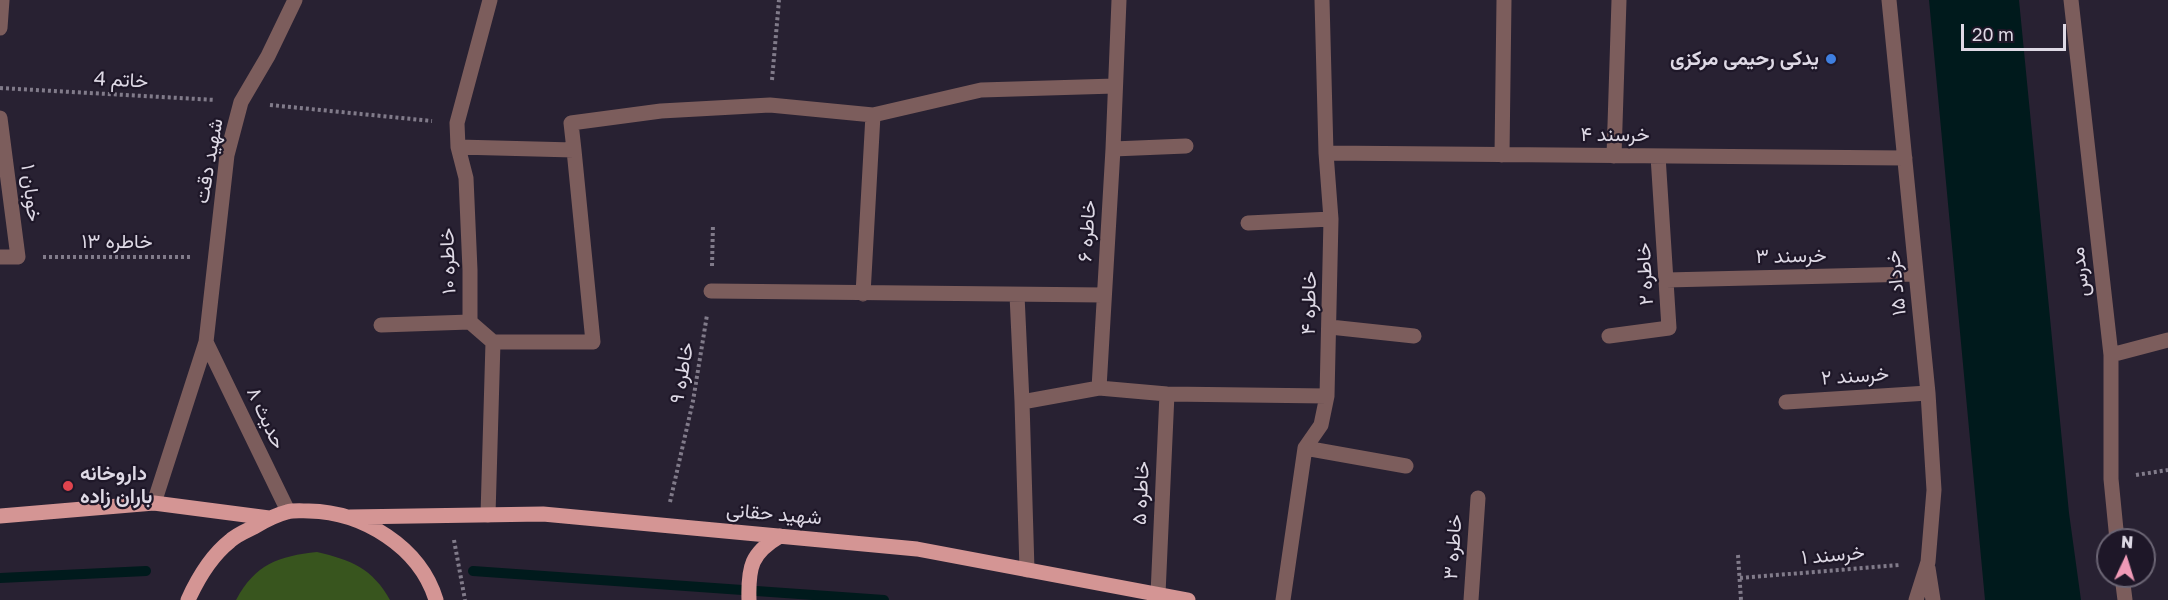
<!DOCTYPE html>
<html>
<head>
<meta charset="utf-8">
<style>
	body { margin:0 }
	#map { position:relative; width:2168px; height:600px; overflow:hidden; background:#282132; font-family:"Golos Text",sans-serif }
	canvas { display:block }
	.north { position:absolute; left:2096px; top:528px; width:60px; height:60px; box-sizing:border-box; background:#1e1728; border:2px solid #6b6574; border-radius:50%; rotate:4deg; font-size:16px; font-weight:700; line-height:24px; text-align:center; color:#ded9e5 }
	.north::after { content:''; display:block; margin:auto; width:21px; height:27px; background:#f09ab7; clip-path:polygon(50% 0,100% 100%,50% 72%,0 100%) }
	.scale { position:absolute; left:1961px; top:24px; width:105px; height:27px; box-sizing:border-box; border:3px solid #ded9e5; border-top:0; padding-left:8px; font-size:18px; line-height:21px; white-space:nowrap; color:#ded9e5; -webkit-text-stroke:4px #1e1728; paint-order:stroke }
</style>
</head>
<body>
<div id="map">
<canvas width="2168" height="600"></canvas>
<div class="north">N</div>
<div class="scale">20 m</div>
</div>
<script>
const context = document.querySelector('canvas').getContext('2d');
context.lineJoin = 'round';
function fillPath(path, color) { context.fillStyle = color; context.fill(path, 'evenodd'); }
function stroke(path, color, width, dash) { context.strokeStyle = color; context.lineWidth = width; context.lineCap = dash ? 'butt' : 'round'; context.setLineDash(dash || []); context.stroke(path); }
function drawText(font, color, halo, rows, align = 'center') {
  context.font = font + ' "Golos Text",Vazirmatn,sans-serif'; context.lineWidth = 4.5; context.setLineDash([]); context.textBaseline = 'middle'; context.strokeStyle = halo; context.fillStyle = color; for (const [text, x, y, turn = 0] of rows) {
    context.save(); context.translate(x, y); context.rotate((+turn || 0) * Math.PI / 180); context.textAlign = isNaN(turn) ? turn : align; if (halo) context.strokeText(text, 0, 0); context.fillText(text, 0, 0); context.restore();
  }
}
fillPath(new Path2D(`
	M 317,552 C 351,560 372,568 390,600 L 236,600 C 255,564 279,556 317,552 Z`), '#38551e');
fillPath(new Path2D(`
	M 1929,0 L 2019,0 L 2069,513 L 2081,600 L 1985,600 Z`), '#001a1c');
stroke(new Path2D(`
	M 473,571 L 884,600
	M 0,578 L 146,571`), '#001a1c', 10);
stroke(new Path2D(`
	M 772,80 L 779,0
	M 0,88 L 215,100
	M 270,105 L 432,121
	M 43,257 L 191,257
	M 712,266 L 713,224
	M 2136,475 L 2168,470
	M 670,502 L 693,401 L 707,315
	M 454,540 L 465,600
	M 1738,555 L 1741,600
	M 1740,578 L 1900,565`), '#817b8a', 4, [3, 3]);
stroke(new Path2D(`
	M 1889,0 L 1928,393 L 1934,490 L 1928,562 L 1916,600
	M 2071,0 L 2111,355 L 2111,479 L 2117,540
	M 0,28 L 2,0
	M 873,115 L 981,90 L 1115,86
	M 0,118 L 18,257 L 0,257
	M 458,147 L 574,150 L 593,342 L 493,342
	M 1113,149 L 1186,146
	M 574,150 L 571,123 L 661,111 L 770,105 L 873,115 L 863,294
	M 1326,153 L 1905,158
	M 1502,155 L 1504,0
	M 1614,156 L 1619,0
	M 1248,223 L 1331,219
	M 1666,280 L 1916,274
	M 711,291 L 1104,295
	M 1017,295 L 1022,402
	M 381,325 L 470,322
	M 1330,327 L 1414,336
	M 1609,336 L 1669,328 L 1658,156
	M 206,342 L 288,511
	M 2111,355 L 2168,340
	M 1099,388 L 1167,394 L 1327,396
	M 1786,402 L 1928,393
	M 1305,448 L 1406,466
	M 154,503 L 206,342 L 227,155 L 241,102 L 268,56 L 295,0
	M 488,515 L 493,342 L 470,322 L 470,270 L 466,178 L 458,147 L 457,123 L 490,0
	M 1928,568 L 1933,600
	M 1027,570 L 1022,402 L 1099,388 L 1113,149 L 1119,0
	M 2122,576 L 2125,600
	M 1158,594 L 1167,394
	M 1283,600 L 1305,448 L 1321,425 L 1327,396 L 1331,219 L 1326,153 L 1322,0
	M 1471,600 L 1478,498`), '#7c5d5c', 15);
stroke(new Path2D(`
	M 0,516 L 154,503 L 269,518
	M 350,517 L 543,514 L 917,549 L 1188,600
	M 188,600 C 198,578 211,556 230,541 C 236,535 246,531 254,527 C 264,521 275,515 287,512 C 294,510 302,511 309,511 C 363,512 420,547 436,600
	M 749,600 C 748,567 751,553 780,536`), '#d49594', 15);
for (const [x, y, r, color] of [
	[1831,59,6,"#3f7fe0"],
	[68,486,6,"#e0444e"]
]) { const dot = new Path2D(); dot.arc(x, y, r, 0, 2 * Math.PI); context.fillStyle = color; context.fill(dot); stroke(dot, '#1e1728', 2); }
drawText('bold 20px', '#ded9e5', '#1e1728', [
	["یدکی رحیمی مرکزی",1819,59],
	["داروخانه",80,474,"left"],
	["باران زاده",80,497,"left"]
], 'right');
drawText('20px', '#ded9e5', '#1e1728', [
	["خاتم 4",121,80,3],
	["خرسند ۴",1615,135],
	["شهید دقت",209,161,-80],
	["خوبان ۱",31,193,83],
	["خاطره ۶",1087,231,-86],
	["خاطره ۱۳",117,242],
	["خرسند ۳",1791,256,-1],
	["خاطره ۱۰",448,261,-92],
	["مدرس",2080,272,-96],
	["خاطره ۲",1645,274,-93],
	["۱۵ خرداد",1896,283,-96],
	["خاطره ۴",1309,303,-89],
	["خاطره ۹",682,373,-80],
	["خرسند ۲",1855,376,-4],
	["حدیث ۸",266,418,65],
	["خاطره ۵",1141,493,-87],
	["شهید حقانی",774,514,5],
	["خاطره ۳",1453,547,-86],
	["خرسند ۱",1833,555,-5]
]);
</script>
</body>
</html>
